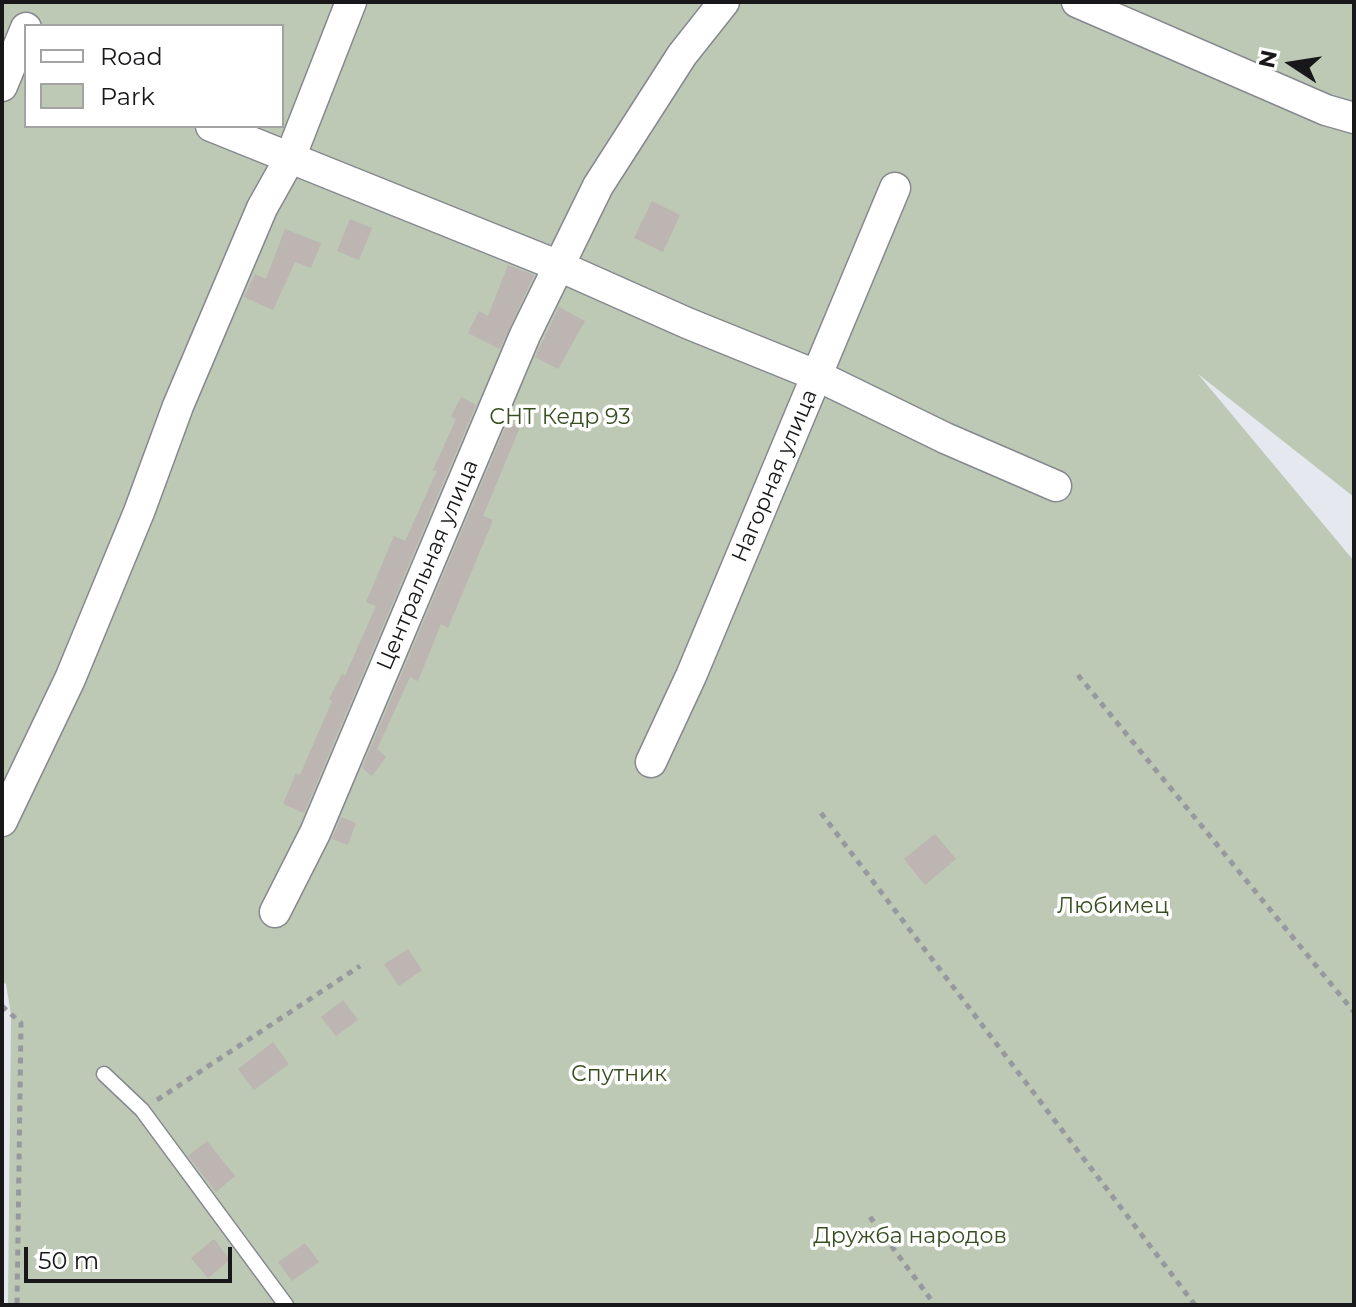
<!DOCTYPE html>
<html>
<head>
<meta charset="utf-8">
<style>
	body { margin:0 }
	#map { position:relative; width:1356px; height:1307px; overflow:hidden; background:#e6e8f0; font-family:Montserrat,sans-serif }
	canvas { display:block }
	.frame { position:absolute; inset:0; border:4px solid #18181b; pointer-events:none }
	.legend { position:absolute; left:24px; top:24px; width:260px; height:104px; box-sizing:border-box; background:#fff; border:2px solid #a3a3a4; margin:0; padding:10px 14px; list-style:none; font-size:24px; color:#18181b }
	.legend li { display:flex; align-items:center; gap:16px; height:40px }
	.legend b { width:40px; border:2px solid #a3a3a4 }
	.north { position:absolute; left:1252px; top:24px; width:80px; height:80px; -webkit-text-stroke:6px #fff; paint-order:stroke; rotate:282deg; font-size:22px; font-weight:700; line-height:32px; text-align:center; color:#18181b }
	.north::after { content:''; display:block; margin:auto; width:28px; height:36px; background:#18181b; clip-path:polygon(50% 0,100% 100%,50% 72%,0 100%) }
	.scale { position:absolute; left:24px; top:1247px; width:208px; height:36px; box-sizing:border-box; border:4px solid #18181b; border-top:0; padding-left:10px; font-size:24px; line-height:28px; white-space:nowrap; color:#18181b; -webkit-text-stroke:6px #fff; paint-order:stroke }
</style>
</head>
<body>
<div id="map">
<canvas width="1356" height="1307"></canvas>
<div class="frame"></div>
<ul class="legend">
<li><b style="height:10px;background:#fff"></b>Road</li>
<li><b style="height:22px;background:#bdc9b4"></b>Park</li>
</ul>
<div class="north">N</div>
<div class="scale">50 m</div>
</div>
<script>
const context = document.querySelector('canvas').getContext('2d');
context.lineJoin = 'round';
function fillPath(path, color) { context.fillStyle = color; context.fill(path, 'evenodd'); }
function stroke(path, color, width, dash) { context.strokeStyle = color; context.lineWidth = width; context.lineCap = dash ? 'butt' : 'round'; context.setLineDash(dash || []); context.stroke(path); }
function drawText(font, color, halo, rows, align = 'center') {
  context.font = font + ' Montserrat,sans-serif'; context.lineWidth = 7; context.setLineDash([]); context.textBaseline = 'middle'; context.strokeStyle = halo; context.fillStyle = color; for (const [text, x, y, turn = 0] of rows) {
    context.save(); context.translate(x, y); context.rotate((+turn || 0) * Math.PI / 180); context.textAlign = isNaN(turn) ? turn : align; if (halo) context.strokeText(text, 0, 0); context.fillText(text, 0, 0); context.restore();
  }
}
fillPath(new Path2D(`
	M 2,2 L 1354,2 L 1354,497 L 1198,374 L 1354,561 L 1354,1305 L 8,1305 L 11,1015 L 6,984 L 2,982 ZM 26,26 L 282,26 L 282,126 L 26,126 Z`), '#bdc9b4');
fillPath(new Path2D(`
	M 652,201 L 680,215 L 663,252 L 634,238 Z
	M 350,219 L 372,228 L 359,260 L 337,251 Z
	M 285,229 L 321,243 L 311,268 L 295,262 L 273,310 L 244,297 L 255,274 L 266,279 Z
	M 508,265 L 534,275 L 500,349 L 468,333 L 479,311 L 488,316 Z
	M 559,307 L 585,321 L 558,369 L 535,357 Z
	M 461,397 L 476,405 L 304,813 L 283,804 L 296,773 L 300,775 L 332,701 L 329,699 L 342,674 L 345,676 L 376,606 L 366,602 L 394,536 L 405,541 L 437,471 L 433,470 L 456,419 L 451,416 Z
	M 508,421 L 520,427 L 483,516 L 493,520 L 448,628 L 441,624 L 418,681 L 410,677 L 377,749 L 386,757 L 372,776 L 362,768 Z
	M 341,817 L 356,823 L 348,845 L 332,839 Z
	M 935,834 L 956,859 L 925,885 L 904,859 Z
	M 408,949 L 422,970 L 399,986 L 384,964 Z
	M 343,1000 L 358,1020 L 336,1036 L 321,1017 Z
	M 273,1042 L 289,1064 L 254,1090 L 238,1069 Z
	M 207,1141 L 235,1176 L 216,1192 L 188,1156 Z
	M 214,1239 L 230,1260 L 208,1278 L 191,1258 Z
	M 305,1243 L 319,1262 L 292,1281 L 278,1262 Z`), '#bcb5b1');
const service = new Path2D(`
	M 104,1074 L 142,1110 L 286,1305`);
const minor = new Path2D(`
	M 1077,2 L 1326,110 L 1354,118
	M 2,86 L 26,28
	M 211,126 L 559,266 L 687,323 L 818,376 L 945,438 L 1056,486
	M 651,762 L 691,676 L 895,188
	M 2,821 L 70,679 L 139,512 L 178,406 L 262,208 L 290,158 L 351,2
	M 275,912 L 315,833 L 525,335 L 598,186 L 682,55 L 724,2`);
stroke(service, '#86888f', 17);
stroke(minor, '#86888f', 33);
stroke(new Path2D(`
	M 1078,675 L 1354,1012
	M 821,813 L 1195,1305
	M 2,1006 L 21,1023 L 17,1305
	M 157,1100 L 360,966
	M 870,1217 L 935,1305`), '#98999f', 5, [6, 6]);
stroke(service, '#fff', 14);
stroke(minor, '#fff', 30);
drawText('22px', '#374e20', '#fff', [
	["СНТ Кедр 93",560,418],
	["Любимец",1113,907],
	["Спутник",619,1075],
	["Дружба народов",910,1237]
]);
drawText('22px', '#18181b', '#fff', [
	["Нагорная улица",775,476,-67],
	["Центральная улица",428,565,-67]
]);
</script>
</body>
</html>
